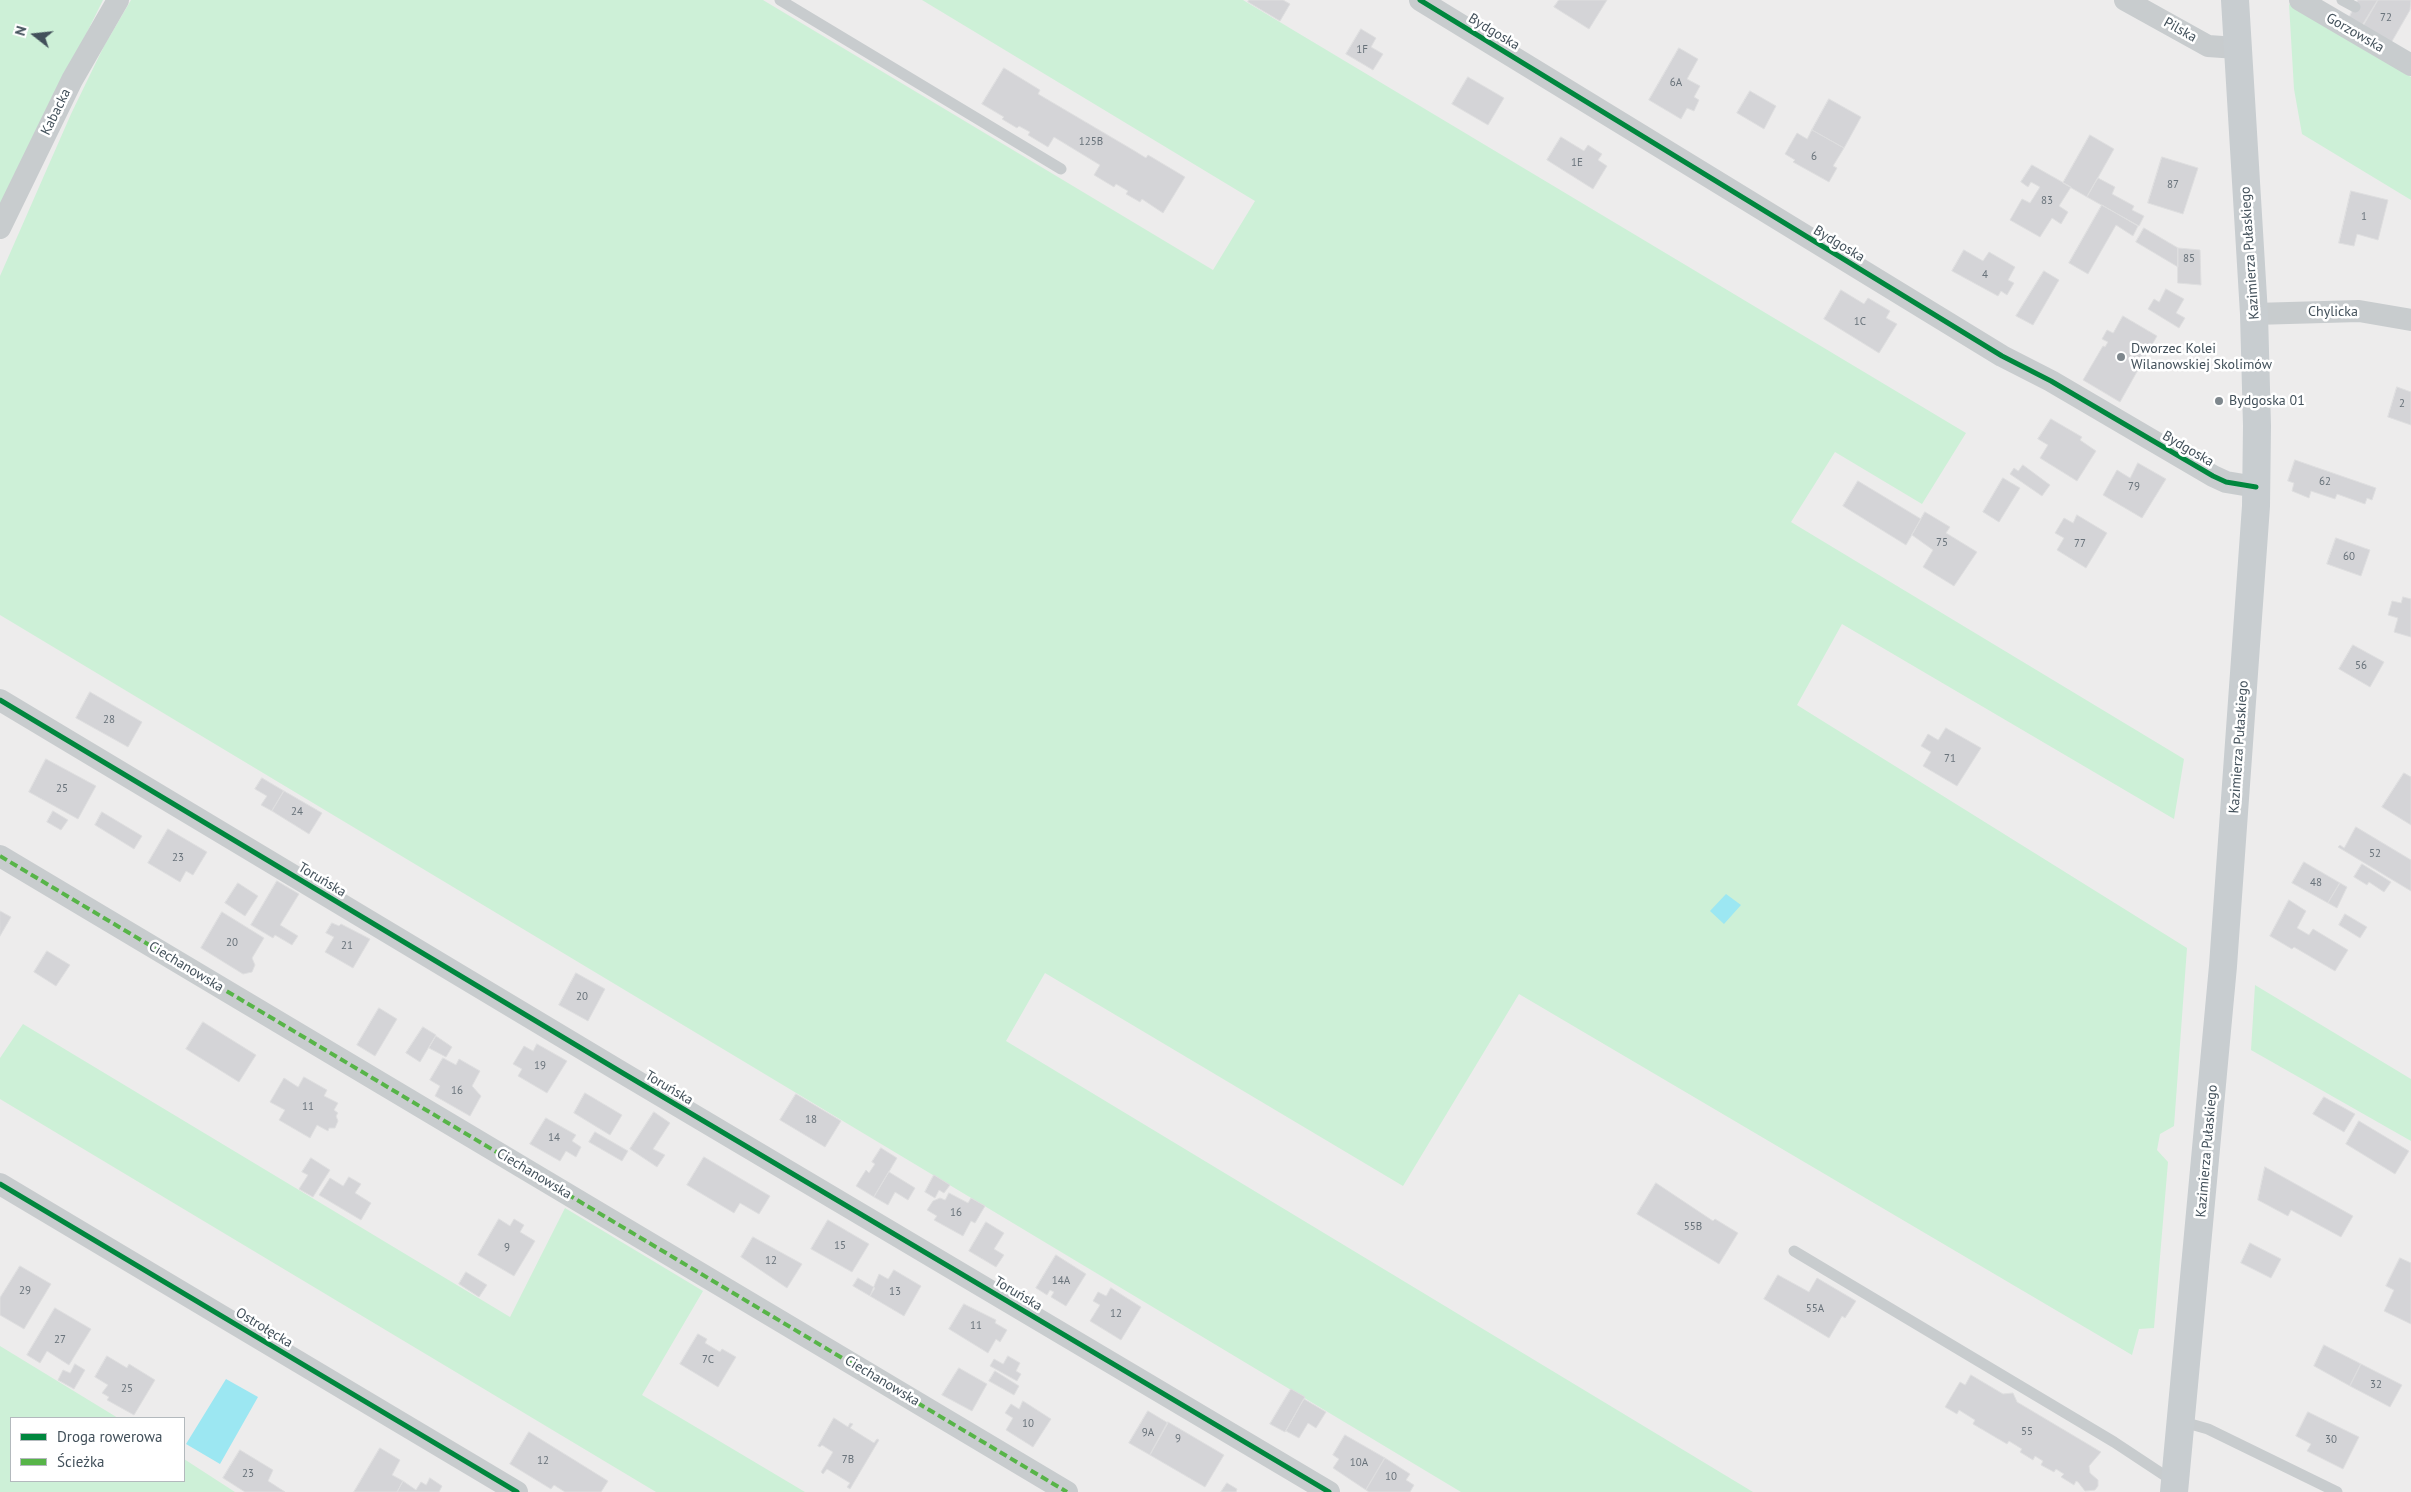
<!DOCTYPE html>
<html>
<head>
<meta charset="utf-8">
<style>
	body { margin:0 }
	#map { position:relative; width:2411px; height:1492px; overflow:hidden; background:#edecec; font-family:"PT Sans",sans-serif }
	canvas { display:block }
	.legend { position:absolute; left:10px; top:1417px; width:175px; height:65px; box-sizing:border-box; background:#fff; border:1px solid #b3b9bd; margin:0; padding:6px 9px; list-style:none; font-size:15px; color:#42505a }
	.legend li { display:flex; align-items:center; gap:10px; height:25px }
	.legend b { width:25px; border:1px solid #b3b9bd }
	.north { position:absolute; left:10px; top:10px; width:50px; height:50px; -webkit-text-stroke:4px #fff; paint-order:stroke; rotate:286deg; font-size:14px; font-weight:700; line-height:20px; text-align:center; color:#42505a }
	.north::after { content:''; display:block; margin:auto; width:18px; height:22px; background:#42505a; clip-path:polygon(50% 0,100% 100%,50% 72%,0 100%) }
</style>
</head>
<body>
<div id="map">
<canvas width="2411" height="1492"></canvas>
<ul class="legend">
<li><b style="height:6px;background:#00873e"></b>Droga rowerowa</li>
<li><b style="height:6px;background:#57b448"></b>Ścieżka</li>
</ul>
<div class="north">N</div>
</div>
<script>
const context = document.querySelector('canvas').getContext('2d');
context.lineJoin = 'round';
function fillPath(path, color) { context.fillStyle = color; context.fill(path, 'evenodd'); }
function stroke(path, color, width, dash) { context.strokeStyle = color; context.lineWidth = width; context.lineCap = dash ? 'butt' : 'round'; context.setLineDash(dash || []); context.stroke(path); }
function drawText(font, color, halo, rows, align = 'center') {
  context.font = font + ' "PT Sans",sans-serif'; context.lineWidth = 5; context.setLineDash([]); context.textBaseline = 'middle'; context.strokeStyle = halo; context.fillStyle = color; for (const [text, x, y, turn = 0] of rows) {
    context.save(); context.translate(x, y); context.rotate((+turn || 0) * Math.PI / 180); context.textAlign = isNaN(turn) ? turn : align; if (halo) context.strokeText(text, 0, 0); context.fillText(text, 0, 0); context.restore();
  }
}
fillPath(new Path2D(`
	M 0,0 L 103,0 L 0,208 Z
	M 131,0 L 763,0 L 1213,270 L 1255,201 L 922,0 L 1243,0 L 1966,433 L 1922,504 L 1835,452 L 1791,522 L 2184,759 L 2174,819 L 1842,624 L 1797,705 L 2187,948 L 2174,1126 L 2160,1134 L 2157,1150 L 2168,1162 L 2154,1328 L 2139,1329 L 2132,1355 L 1519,994 L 1403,1186 L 1045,973 L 1006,1041 L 1753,1492 L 1461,1492 L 0,615 L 0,276 L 71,114 L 104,46 Z
	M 2289,4 L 2411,77 L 2411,200 L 2302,134 L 2294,89 Z
	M 2255,985 L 2411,1079 L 2411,1141 L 2251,1050 Z
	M 23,1024 L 510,1317 L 565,1208 L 703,1291 L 642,1395 L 805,1492 L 656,1492 L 0,1099 L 0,1058 Z
	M 0,1346 L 118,1418 L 11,1418 L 11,1481 L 184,1481 L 184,1459 L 235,1492 L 0,1492 Z`), '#cdf0d7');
fillPath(new Path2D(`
	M 1726,894 L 1741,905 L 1724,924 L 1710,911 Z
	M 226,1379 L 258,1397 L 220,1464 L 186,1444 Z`), '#9ce7f2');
const building = new Path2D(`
	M 1249,0 L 1283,0 L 1290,4 L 1280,21 L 1248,2 Z
	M 1559,0 L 1607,0 L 1589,29 L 1554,7 Z
	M 2358,0 L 2378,0 L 2363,26 L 2349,18 Z
	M 2378,0 L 2411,0 L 2410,10 L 2391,43 L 2362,26 Z
	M 1361,29 L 1376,38 L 1371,47 L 1383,54 L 1373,70 L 1346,54 Z
	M 1679,48 L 1698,59 L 1687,79 L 1700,86 L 1694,97 L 1699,100 L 1694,111 L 1687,108 L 1681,119 L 1649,100 Z
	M 1004,68 L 1040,90 L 1038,94 L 1133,150 L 1146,158 L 1148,155 L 1185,177 L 1163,213 L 1142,199 L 1140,202 L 1126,194 L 1128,191 L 1116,184 L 1114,187 L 1094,175 L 1100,165 L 1054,137 L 1048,147 L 1028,135 L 1030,132 L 1019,126 L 1017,128 L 1002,119 L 1004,117 L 982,104 Z
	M 1468,77 L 1504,98 L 1488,125 L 1452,104 Z
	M 1750,91 L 1776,106 L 1764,129 L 1737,113 Z
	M 1829,99 L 1861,117 L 1844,148 L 1812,130 Z
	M 1812,130 L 1844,148 L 1833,166 L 1837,168 L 1829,182 L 1793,162 L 1795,160 L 1785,154 L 1797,133 L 1807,139 Z
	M 2090,135 L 2114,149 L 2087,197 L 2063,183 Z
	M 1561,137 L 1584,151 L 1588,145 L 1602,154 L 1598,160 L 1607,166 L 1593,189 L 1547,160 Z
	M 2162,157 L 2198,168 L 2183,214 L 2148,203 Z
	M 2032,165 L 2071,187 L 2059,206 L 2068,212 L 2061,224 L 2052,218 L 2040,237 L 2010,220 L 2022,199 L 2030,203 L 2040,187 L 2031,182 L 2028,187 L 2021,182 Z
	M 2098,178 L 2115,187 L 2112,194 L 2134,206 L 2132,210 L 2144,216 L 2139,226 L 2087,197 Z
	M 2351,191 L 2388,200 L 2378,240 L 2357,234 L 2354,246 L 2339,243 Z
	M 2102,205 L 2138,226 L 2133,236 L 2116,225 L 2088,274 L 2069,263 Z
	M 2144,228 L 2178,248 L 2178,267 L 2136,242 Z
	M 2178,248 L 2200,250 L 2201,285 L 2178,283 Z
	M 1964,250 L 1983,261 L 1989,252 L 2015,267 L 2008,280 L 2014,283 L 2007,295 L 2001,291 L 1998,296 L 1952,271 Z
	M 2044,271 L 2059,280 L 2033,325 L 2016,316 Z
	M 2166,289 L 2184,299 L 2176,313 L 2185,318 L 2179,328 L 2148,309 L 2154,299 L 2159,302 Z
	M 1841,290 L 1864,304 L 1868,298 L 1890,311 L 1886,318 L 1897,324 L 1879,353 L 1824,319 Z
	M 2123,316 L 2157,336 L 2120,402 L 2083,380 L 2103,346 L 2105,347 L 2108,342 L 2102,339 L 2107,330 L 2113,333 Z
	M 2397,387 L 2411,392 L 2411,425 L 2388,417 Z
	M 2051,419 L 2082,437 L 2080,440 L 2096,451 L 2077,481 L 2040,458 L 2048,445 L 2038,439 Z
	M 2295,460 L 2376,488 L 2372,500 L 2367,498 L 2365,504 L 2337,494 L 2335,499 L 2311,491 L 2309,498 L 2292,491 L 2294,483 L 2288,481 Z
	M 2138,463 L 2166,479 L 2142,518 L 2103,495 L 2117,470 L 2130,478 Z
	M 2023,465 L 2050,485 L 2042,496 L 2010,474 L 2014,468 L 2018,471 Z
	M 2003,478 L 2020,488 L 1999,522 L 1983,512 Z
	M 1858,481 L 1921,519 L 1906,545 L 1843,506 Z
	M 1925,512 L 1950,527 L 1946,533 L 1977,552 L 1954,586 L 1923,567 L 1933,550 L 1912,535 Z
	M 2077,515 L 2107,533 L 2086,568 L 2057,550 L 2064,538 L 2055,533 L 2064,518 L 2073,523 Z
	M 2336,538 L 2370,550 L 2361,576 L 2327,564 Z
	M 2403,597 L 2411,599 L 2411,637 L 2394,632 L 2398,618 L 2388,615 L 2392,601 L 2401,603 Z
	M 2353,645 L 2384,662 L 2370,687 L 2339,669 Z
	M 90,692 L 142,722 L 128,747 L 76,718 Z
	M 1946,728 L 1981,748 L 1957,786 L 1923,766 L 1931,752 L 1921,746 L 1928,734 L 1938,740 Z
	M 46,759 L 96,786 L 78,819 L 29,792 Z
	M 2404,773 L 2411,777 L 2411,825 L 2382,807 Z
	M 262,778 L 284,791 L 272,811 L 261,805 L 267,796 L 255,789 Z
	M 284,791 L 322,813 L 309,834 L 272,811 Z
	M 53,811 L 68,820 L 61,830 L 47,822 Z
	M 102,812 L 142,836 L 134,849 L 95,825 Z
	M 2356,827 L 2411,860 L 2411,891 L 2338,847 L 2340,845 L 2344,848 Z
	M 168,829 L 207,852 L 193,875 L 186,871 L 180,882 L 148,863 Z
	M 2304,862 L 2340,883 L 2328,903 L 2292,883 Z
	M 2362,864 L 2391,882 L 2384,892 L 2369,882 L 2367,885 L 2354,877 Z
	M 277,881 L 299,894 L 280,925 L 298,936 L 292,945 L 275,935 L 273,938 L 251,925 Z
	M 238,883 L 258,896 L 245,916 L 225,903 Z
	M 2340,883 L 2347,887 L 2337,908 L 2328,903 Z
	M 2289,900 L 2306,911 L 2297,928 L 2309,935 L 2313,929 L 2348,950 L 2335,971 L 2294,947 L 2292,949 L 2270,936 Z
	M 0,911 L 11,917 L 0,936 Z
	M 222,912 L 264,938 L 252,958 L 255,965 L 252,972 L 243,974 L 201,948 Z
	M 2345,914 L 2367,927 L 2360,938 L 2339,925 Z
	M 332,923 L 339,926 L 341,924 L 370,939 L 353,968 L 325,952 L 334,937 L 326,933 Z
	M 47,951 L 70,965 L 56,986 L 34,972 Z
	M 576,973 L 605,989 L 588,1021 L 559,1005 Z
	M 379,1008 L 397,1019 L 375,1056 L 357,1045 Z
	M 203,1022 L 256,1055 L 239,1082 L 186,1049 Z
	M 423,1027 L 436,1035 L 420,1062 L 406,1053 Z
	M 436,1036 L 452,1047 L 446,1057 L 429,1048 Z
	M 537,1044 L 567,1061 L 547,1093 L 518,1076 L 522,1069 L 513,1064 L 524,1046 L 533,1051 Z
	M 443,1058 L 456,1065 L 459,1059 L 480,1071 L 472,1086 L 481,1096 L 470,1116 L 435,1096 L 440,1086 L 430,1080 Z
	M 304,1077 L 327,1090 L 324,1096 L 338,1103 L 334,1110 L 338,1113 L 336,1116 L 338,1121 L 335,1128 L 329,1128 L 328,1131 L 317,1125 L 310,1138 L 279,1120 L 285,1110 L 270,1102 L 284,1078 L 298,1087 Z
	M 585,1093 L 622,1115 L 610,1135 L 574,1113 Z
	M 796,1094 L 841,1121 L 825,1147 L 780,1120 Z
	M 2324,1097 L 2355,1114 L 2344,1132 L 2313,1114 Z
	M 654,1112 L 670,1123 L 653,1149 L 665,1155 L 657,1167 L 630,1149 Z
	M 546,1118 L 576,1135 L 572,1141 L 581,1147 L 576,1157 L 566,1151 L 560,1161 L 530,1144 Z
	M 2359,1121 L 2409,1151 L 2395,1174 L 2346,1144 Z
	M 595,1132 L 628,1151 L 622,1161 L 589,1142 Z
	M 881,1148 L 897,1158 L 874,1197 L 856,1186 L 866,1170 L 869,1173 L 875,1164 L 872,1162 Z
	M 704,1157 L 770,1196 L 759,1214 L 740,1203 L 734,1213 L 687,1185 Z
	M 311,1158 L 330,1170 L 313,1197 L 299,1189 L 308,1175 L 302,1172 Z
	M 2265,1167 L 2353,1216 L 2341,1237 L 2291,1210 L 2288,1216 L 2258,1200 Z
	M 889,1172 L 915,1188 L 908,1200 L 895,1192 L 888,1205 L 874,1197 Z
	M 934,1175 L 950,1185 L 944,1193 L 939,1190 L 935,1198 L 925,1192 Z
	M 349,1177 L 361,1184 L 355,1193 L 371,1203 L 361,1220 L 319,1195 L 330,1178 L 343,1186 Z
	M 1656,1183 L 1713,1221 L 1715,1219 L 1738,1233 L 1719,1264 L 1637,1214 Z
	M 949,1193 L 968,1203 L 971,1198 L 985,1206 L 975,1223 L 971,1221 L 963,1236 L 934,1220 L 937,1216 L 927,1210 L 933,1201 L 940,1198 L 945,1200 Z
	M 499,1219 L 510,1226 L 514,1219 L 524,1225 L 520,1232 L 535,1241 L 514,1276 L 478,1255 Z
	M 828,1220 L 869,1244 L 852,1272 L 811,1249 Z
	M 986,1222 L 1004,1233 L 994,1249 L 1004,1255 L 996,1267 L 969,1251 Z
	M 753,1237 L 802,1264 L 787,1288 L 741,1257 Z
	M 2250,1243 L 2281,1259 L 2271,1278 L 2241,1263 Z
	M 1056,1255 L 1086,1274 L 1066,1306 L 1051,1297 L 1054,1292 L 1050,1290 L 1047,1295 L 1036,1288 Z
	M 2400,1258 L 2411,1263 L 2411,1324 L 2384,1311 L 2394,1290 L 2386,1286 Z
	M 20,1266 L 51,1284 L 24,1329 L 0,1315 L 0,1298 Z
	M 894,1270 L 921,1286 L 904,1316 L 870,1296 L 879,1274 L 888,1279 Z
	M 466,1272 L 487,1285 L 479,1297 L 459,1284 Z
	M 1778,1275 L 1809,1292 L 1817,1278 L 1856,1301 L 1845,1318 L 1842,1316 L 1829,1338 L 1764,1299 Z
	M 858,1278 L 875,1288 L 870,1296 L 853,1286 Z
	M 1111,1288 L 1141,1307 L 1121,1340 L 1090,1321 L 1100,1305 L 1093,1301 L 1098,1292 L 1106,1296 Z
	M 964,1304 L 996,1320 L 995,1323 L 1007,1330 L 1000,1342 L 996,1339 L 988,1353 L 949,1329 Z
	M 55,1308 L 91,1329 L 69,1365 L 47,1351 L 40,1363 L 27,1355 Z
	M 698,1334 L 707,1339 L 705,1343 L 720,1352 L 722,1349 L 736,1357 L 718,1387 L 680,1364 Z
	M 2324,1345 L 2361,1364 L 2350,1386 L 2314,1366 Z
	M 107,1356 L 127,1368 L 129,1364 L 155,1380 L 134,1415 L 107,1400 L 109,1397 L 102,1393 L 108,1385 L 95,1377 Z
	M 1008,1356 L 1020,1363 L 1016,1371 L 1021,1374 L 1017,1381 L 990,1366 L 994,1359 L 1003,1364 Z
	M 75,1364 L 85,1370 L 74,1389 L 58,1380 L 63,1370 L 70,1373 Z
	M 2361,1364 L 2402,1385 L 2390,1407 L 2350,1386 Z
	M 959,1368 L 987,1384 L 972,1411 L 942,1395 Z
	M 995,1371 L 1019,1386 L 1014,1395 L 989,1381 Z
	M 1971,1375 L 2003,1394 L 2013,1393 L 2017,1402 L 2101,1452 L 2089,1466 L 2090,1473 L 2098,1480 L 2098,1486 L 2095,1490 L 2085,1491 L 2078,1482 L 2076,1481 L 2074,1485 L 2061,1477 L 2064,1474 L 2056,1469 L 2054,1472 L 2041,1465 L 2043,1461 L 2035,1456 L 2033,1460 L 2020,1452 L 2022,1449 L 2009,1441 L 2007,1444 L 1973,1424 L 1975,1420 L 1959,1410 L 1957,1414 L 1945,1407 L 1960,1382 L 1965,1385 Z
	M 1291,1389 L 1305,1397 L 1285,1432 L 1270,1424 Z
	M 1304,1399 L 1326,1412 L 1316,1428 L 1308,1423 L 1299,1438 L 1286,1431 Z
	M 1023,1401 L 1051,1419 L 1033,1447 L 1006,1430 L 1013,1418 L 1005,1413 L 1011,1404 L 1019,1409 Z
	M 1148,1411 L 1168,1423 L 1150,1455 L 1129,1443 Z
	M 2308,1412 L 2359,1437 L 2343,1469 L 2307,1451 L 2311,1444 L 2296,1436 Z
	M 834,1418 L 848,1427 L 850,1423 L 853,1424 L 850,1428 L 874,1443 L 877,1439 L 879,1440 L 850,1489 L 847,1487 L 850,1483 L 827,1469 L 823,1474 L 821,1472 L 833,1452 L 822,1445 L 820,1447 L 818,1446 Z
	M 1168,1422 L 1224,1455 L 1205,1487 L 1150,1455 Z
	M 529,1432 L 608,1481 L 601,1492 L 565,1492 L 554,1485 L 551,1489 L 510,1464 Z
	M 1345,1435 L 1385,1458 L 1366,1490 L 1333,1468 L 1339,1459 L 1333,1455 Z
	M 380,1448 L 400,1460 L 392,1475 L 403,1481 L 397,1492 L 354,1492 Z
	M 240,1450 L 273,1470 L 268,1481 L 285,1492 L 245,1492 L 223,1478 Z
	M 1385,1458 L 1410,1474 L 1406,1480 L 1414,1485 L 1410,1492 L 1369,1492 L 1366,1490 Z
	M 430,1478 L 442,1486 L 439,1492 L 397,1492 L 403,1481 L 416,1490 L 421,1482 L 426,1485 Z
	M 1227,1483 L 1237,1489 L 1236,1492 L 1221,1492 Z`);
fillPath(building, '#d4d4d7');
stroke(building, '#dededf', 1);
stroke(new Path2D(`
	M 780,0 L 1061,169
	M 2342,0 L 2355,7
	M 1794,1251 L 2114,1442 L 2173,1481
	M 2180,1421 L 2208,1429 L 2337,1492`), '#c8ccce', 11);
stroke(new Path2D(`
	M 1420,0 L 2002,356 L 2051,381 L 2213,476 L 2226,482 L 2256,487
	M 2125,0 L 2208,46 L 2237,48
	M 2300,0 L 2411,65
	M 0,228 L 72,80 L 118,0
	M 2254,314 L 2359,311 L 2411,320
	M 0,700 L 621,1072 L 1329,1492
	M 0,856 L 1067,1492
	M 0,1184 L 517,1492`), '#c8ccce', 22);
stroke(new Path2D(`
	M 2174,1492 L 2223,966 L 2256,506 L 2257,426 L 2254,314 L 2235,0`), '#c8cdd0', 28);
stroke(new Path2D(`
	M 0,856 L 1067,1492`), '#57b448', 4, [8, 4]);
stroke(new Path2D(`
	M 1420,0 L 2002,356 L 2051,381 L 2213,476 L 2226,482 L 2256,487
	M 0,700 L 621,1072 L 1329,1492
	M 0,1184 L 517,1492`), '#00873e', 5);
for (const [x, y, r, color] of [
	[2121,357,5,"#7e878d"],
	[2219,401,5,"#7e878d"]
]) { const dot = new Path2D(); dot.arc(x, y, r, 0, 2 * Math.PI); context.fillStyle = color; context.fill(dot); stroke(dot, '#fff', 2); }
drawText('11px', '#68727a', null, [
	["72",2386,18],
	["1F",1362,50],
	["6A",1676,83],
	["125B",1091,142],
	["6",1814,157],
	["1E",1577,163],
	["87",2173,185],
	["83",2047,201],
	["1",2364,217],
	["85",2189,259],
	["4",1985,275],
	["1C",1860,322],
	["2",2402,404],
	["62",2325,482],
	["79",2134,487],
	["75",1942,543],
	["77",2080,544],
	["60",2349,557],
	["56",2361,666],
	["28",109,720],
	["71",1950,759],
	["25",62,789],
	["24",297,812],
	["52",2375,854],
	["23",178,858],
	["48",2316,883],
	["20",232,943],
	["21",347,946],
	["20",582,997],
	["19",540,1066],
	["16",457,1091],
	["11",308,1107],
	["18",811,1120],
	["14",554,1138],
	["16",956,1213],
	["55B",1693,1227],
	["15",840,1246],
	["9",507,1248],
	["12",771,1261],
	["14A",1061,1281],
	["29",25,1291],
	["13",895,1292],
	["55A",1815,1309],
	["12",1116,1314],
	["11",976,1326],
	["27",60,1340],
	["7C",708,1360],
	["32",2376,1385],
	["25",127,1389],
	["10",1028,1424],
	["55",2027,1432],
	["9A",1148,1433],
	["9",1178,1439],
	["30",2331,1440],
	["7B",848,1460],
	["12",543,1461],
	["10A",1359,1463],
	["23",248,1474],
	["10",1391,1477]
]);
drawText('14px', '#42505a', '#fff', [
	["Pilska",2180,30,29],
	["Bydgoska",1494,32,31],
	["Gorzowska",2355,33,30],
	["Kabacka",56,112,-64],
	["Bydgoska",1839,244,31],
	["Kazimierza Pułaskiego",2250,253,-94],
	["Chylicka",2333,312],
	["Bydgoska",2188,449,30],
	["Kazimierza Pułaskiego",2239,747,-86],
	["Toruńska",322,880,31],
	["Ciechanowska",186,967,31],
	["Toruńska",669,1088,31],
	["Kazimierza Pułaskiego",2207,1151,-85],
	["Ciechanowska",534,1174,31],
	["Toruńska",1018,1294,31],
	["Ostrołęcka",264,1328,31],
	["Ciechanowska",882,1381,31]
]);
drawText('14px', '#42505a', '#fff', [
	["Dworzec Kolei",2131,349],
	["Wilanowskiej Skolimów",2131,365],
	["Bydgoska 01",2229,401]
], 'left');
</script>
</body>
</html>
